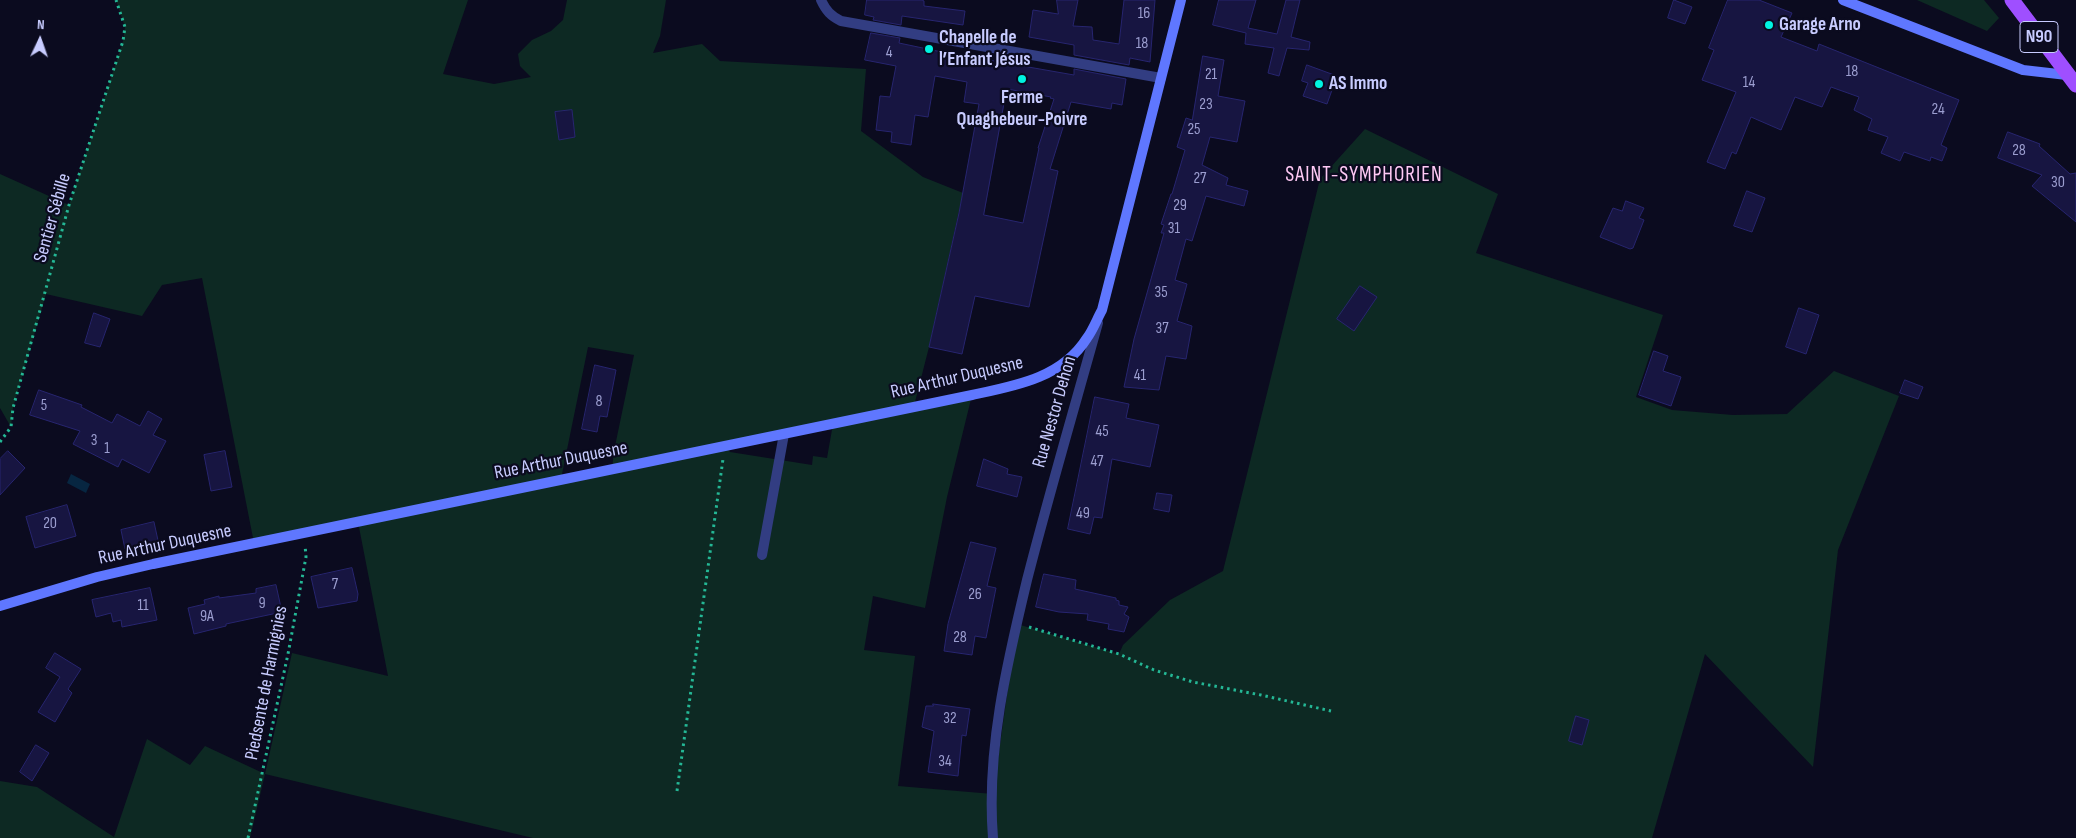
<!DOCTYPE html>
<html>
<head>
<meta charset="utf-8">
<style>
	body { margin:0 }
	#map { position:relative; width:2076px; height:838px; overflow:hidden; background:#0b0b1f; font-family:"Sofia Sans Condensed",sans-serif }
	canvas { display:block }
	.north { position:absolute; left:15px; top:15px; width:50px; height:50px; -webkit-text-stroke:4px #0b0b1f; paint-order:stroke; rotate:3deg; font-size:14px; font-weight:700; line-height:20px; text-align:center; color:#c8ccff }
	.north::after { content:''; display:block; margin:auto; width:18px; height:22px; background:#c8ccff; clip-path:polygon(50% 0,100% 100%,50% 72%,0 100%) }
</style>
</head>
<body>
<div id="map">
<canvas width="2076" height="838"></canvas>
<div class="north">N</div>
</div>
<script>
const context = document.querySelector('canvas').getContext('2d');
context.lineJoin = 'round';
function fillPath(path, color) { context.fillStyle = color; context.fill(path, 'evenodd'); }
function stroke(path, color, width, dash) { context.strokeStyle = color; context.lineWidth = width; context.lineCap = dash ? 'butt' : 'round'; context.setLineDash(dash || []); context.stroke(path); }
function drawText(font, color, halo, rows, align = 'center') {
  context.font = font + ' "Sofia Sans Condensed",sans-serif'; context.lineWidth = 4.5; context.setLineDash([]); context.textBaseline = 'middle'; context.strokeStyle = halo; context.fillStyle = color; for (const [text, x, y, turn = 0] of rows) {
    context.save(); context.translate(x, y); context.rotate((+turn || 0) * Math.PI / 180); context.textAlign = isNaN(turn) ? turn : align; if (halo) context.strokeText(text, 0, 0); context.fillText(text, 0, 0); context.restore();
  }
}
fillPath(new Path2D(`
	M 116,0 L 468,0 L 443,74 L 494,84 L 531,77 L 520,66 L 518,54 L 532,40 L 551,31 L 563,20 L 567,0 L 666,0 L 660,36 L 653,53 L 702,44 L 720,61 L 866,69 L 861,131 L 923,177 L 963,193 L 929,347 L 914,406 L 972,395 L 947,497 L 925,608 L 873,596 L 864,650 L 915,656 L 898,786 L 993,794 L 1017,624 L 1119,654 L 1123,645 L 1170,600 L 1223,571 L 1320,179 L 1365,129 L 1498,194 L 1476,253 L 1663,315 L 1636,397 L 1672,410 L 1733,415 L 1787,414 L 1834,371 L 1899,396 L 1838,550 L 1813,767 L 1705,654 L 1652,838 L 533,838 L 265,774 L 250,838 L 0,838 L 0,781 L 37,787 L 114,837 L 147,739 L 190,765 L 205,746 L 265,774 L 292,653 L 388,676 L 358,522 L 254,543 L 202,278 L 162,285 L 142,316 L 46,294 L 13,408 L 11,427 L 0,408 L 0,174 L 69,205 L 123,41 L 125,27 ZM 588,347 L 634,355 L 614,451 L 612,469 L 561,479 ZM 833,424 L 827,458 L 813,456 L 812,465 L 730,452 L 725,446 Z
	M 1917,0 L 1984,0 L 1999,18 L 1987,31 Z`), '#0d2923');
fillPath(new Path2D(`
	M 71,474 L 90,484 L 86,493 L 67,483 Z`), '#072641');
const building = new Path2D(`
	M 867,0 L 922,0 L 924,1 L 924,6 L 965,11 L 963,25 L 902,16 L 901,25 L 873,20 L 874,17 L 865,15 Z
	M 1057,0 L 1078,0 L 1073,26 L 1092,27 L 1093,40 L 1119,44 L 1124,0 L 1155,0 L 1150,62 L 1130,58 L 1129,65 L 1074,55 L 1074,45 L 1029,37 L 1033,10 L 1058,14 Z
	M 1219,0 L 1256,0 L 1248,28 L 1277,34 L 1286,0 L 1300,0 L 1291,37 L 1310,42 L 1309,50 L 1287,48 L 1279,76 L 1268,73 L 1274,48 L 1245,44 L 1246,33 L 1213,25 Z
	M 1674,0 L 1692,7 L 1685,24 L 1668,18 Z
	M 1728,0 L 1759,0 L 1792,13 L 1781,37 L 1817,51 L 1819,44 L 1959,100 L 1941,145 L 1947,148 L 1942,161 L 1931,157 L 1930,161 L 1904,152 L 1900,161 L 1881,153 L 1888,137 L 1868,130 L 1872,119 L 1854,110 L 1859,97 L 1831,87 L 1822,107 L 1795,97 L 1781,130 L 1751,117 L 1736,154 L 1732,152 L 1725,169 L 1707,162 L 1736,92 L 1702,80 L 1714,50 L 1709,48 Z
	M 871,33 L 900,38 L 899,43 L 937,51 L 1074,75 L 1074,69 L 1126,79 L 1122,105 L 1112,103 L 1111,109 L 1071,102 L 1050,169 L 1058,171 L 1029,307 L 975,296 L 962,354 L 929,347 L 959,213 L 979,104 L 964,102 L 967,82 L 935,76 L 928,117 L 915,115 L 911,145 L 891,142 L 892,132 L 876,130 L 880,96 L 890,97 L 896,66 L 865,60 ZM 1007,89 L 1051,97 L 1050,98 L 1054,99 L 1038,148 L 1039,148 L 1023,223 L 984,215 Z
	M 1203,56 L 1224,60 L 1218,96 L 1245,101 L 1237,142 L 1210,137 L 1202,165 L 1228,178 L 1226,185 L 1248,191 L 1244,206 L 1206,196 L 1192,241 L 1186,239 L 1175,280 L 1187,284 L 1177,321 L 1192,326 L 1186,359 L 1166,356 L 1159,390 L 1124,387 L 1134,339 L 1164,233 L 1161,233 L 1164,225 L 1161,224 L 1171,194 L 1172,194 L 1185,150 L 1177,147 L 1186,118 L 1192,120 Z
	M 1307,65 L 1337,76 L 1327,104 L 1303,96 L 1308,83 L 1302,81 Z
	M 572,110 L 575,137 L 559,140 L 555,112 Z
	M 2008,132 L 2040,144 L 2039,146 L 2070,174 L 2076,173 L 2076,222 L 2032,186 L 2042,175 L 1998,158 Z
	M 1747,191 L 1765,198 L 1752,232 L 1734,226 Z
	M 1626,201 L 1644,208 L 1639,218 L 1644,220 L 1633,248 L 1630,249 L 1600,237 L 1613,208 L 1622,211 Z
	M 1360,286 L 1377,297 L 1354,331 L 1337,319 Z
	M 1799,308 L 1819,315 L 1806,354 L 1786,347 Z
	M 94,313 L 110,319 L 100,347 L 85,343 Z
	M 1654,351 L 1668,356 L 1663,371 L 1681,377 L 1671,406 L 1639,395 Z
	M 595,365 L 616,370 L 607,417 L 600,416 L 597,432 L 582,429 Z
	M 1905,380 L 1923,387 L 1918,399 L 1900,393 Z
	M 39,390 L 82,405 L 81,407 L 112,423 L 117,414 L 140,426 L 148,411 L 162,419 L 153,435 L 166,441 L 149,473 L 122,459 L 118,467 L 73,444 L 80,431 L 30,415 Z
	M 1095,397 L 1129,404 L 1126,418 L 1159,425 L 1150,467 L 1112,459 L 1102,518 L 1094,517 L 1090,534 L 1068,529 Z
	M 8,451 L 25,468 L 0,495 L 0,459 Z
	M 225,451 L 232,487 L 211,491 L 204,455 Z
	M 984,459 L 1008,469 L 1007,474 L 1022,477 L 1017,497 L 977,486 Z
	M 1157,493 L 1172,495 L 1169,512 L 1154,509 Z
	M 67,505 L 76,536 L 35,548 L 26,517 Z
	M 154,522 L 159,545 L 135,550 L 134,546 L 125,549 L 121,530 Z
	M 971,542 L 996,548 L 987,586 L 996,588 L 986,638 L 975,636 L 972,655 L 944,651 L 948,624 Z
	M 352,568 L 358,594 L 357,601 L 318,608 L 311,577 Z
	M 1044,574 L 1076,580 L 1075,589 L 1116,598 L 1116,600 L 1119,601 L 1119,605 L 1128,607 L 1124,614 L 1129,617 L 1124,632 L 1108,629 L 1109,624 L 1087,620 L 1088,614 L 1059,612 L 1036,607 Z
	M 276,585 L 282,612 L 226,624 L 226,626 L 194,634 L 188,608 L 205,604 L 204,600 L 219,596 L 219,598 L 256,593 L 256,589 Z
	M 150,588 L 157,620 L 122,627 L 121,620 L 113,622 L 111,613 L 96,617 L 92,600 Z
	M 55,653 L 81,669 L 68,689 L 72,693 L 55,722 L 38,712 L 60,677 L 46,668 Z
	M 933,704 L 970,709 L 966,736 L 962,735 L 958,776 L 928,772 L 934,731 L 922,727 L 926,706 L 933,706 Z
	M 1576,716 L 1589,720 L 1582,745 L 1569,741 Z
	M 36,745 L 49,753 L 32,781 L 20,772 Z`);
fillPath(building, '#171541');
stroke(building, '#27256f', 1);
stroke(new Path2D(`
	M 0,442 L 11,427 L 13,408 L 69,205 L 123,41 L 125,27 L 116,0
	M 1029,627 L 1119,654 L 1154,670 L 1193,682 L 1261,695 L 1331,711
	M 677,791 L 723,459
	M 248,838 L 288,654 L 306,557 L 305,545`), '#24b795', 3, [2.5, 4]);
stroke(new Path2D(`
	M 762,555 L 784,434`), '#323d82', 10);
stroke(new Path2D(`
	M 821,0 C 826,11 831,16 841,21 L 1161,78
	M 993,838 C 986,751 1007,663 1027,580 C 1049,494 1074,409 1098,323`), '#323d82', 10);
stroke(new Path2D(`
	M 1843,0 L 2023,70 L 2067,75
	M 0,606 L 97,577 L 153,564 L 972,395 C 1015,386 1062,378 1087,338 C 1093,330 1097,319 1102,310 L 1181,0`), '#5f77ff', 10);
stroke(new Path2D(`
	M 2012,0 L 2076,85`), '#9f4fff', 15);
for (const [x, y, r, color] of [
	[1769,25,5,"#00f3e1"],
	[929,49,5,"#00f3e1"],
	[1022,79,5,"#00f3e1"],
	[1319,84,5,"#00f3e1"]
]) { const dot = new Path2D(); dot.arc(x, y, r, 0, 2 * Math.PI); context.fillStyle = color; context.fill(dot); stroke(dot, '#0b0b1f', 2); }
drawText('16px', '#9c9ed0', null, [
	["16",1144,14],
	["18",1142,44],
	["4",889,53],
	["18",1852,72],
	["21",1211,75],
	["14",1749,83],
	["23",1206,105],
	["24",1938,110],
	["25",1194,130],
	["28",2019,151],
	["27",1200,179],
	["30",2058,183],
	["29",1180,206],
	["31",1174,229],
	["35",1161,293],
	["37",1162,329],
	["41",1140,376],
	["8",599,402],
	["5",44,406],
	["45",1102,432],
	["3",94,441],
	["1",107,449],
	["47",1097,462],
	["49",1083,514],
	["20",50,524],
	["7",335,585],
	["26",975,595],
	["9",262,604],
	["11",143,606],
	["9A",207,617],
	["28",960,638],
	["32",950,719],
	["34",945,762]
]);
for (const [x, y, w] of [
	[2039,37,38]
]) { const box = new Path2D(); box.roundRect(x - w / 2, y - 15.5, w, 31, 4); context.fillStyle = '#0b0b1f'; context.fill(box); stroke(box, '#c8ccff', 1); }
drawText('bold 18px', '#c8ccff', null, [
	["N90",2039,37]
]);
drawText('bold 19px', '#c8ccff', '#0b0b1f', [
	["Garage Arno",1779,25],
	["Chapelle de",939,38],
	["l’Enfant Jésus",939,60],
	["AS Immo",1329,84],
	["Ferme",1022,98,"center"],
	["Quaghebeur-Poivre",1022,120,"center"]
], 'left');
drawText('19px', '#c8ccff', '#0b0b1f', [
	["Sentier Sébille",53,218,-74],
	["Rue Arthur Duquesne",957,378,-13],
	["Rue Nestor Dehon",1055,412,-74],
	["Rue Arthur Duquesne",561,461,-11],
	["Rue Arthur Duquesne",165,545,-12],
	["Piedsente de Harmignies",267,683,-79]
]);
context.letterSpacing = '1px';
drawText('21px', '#ffcaf5', '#0b0b1f', [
	["SAINT-SYMPHORIEN",1364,176]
]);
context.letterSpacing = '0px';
</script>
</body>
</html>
